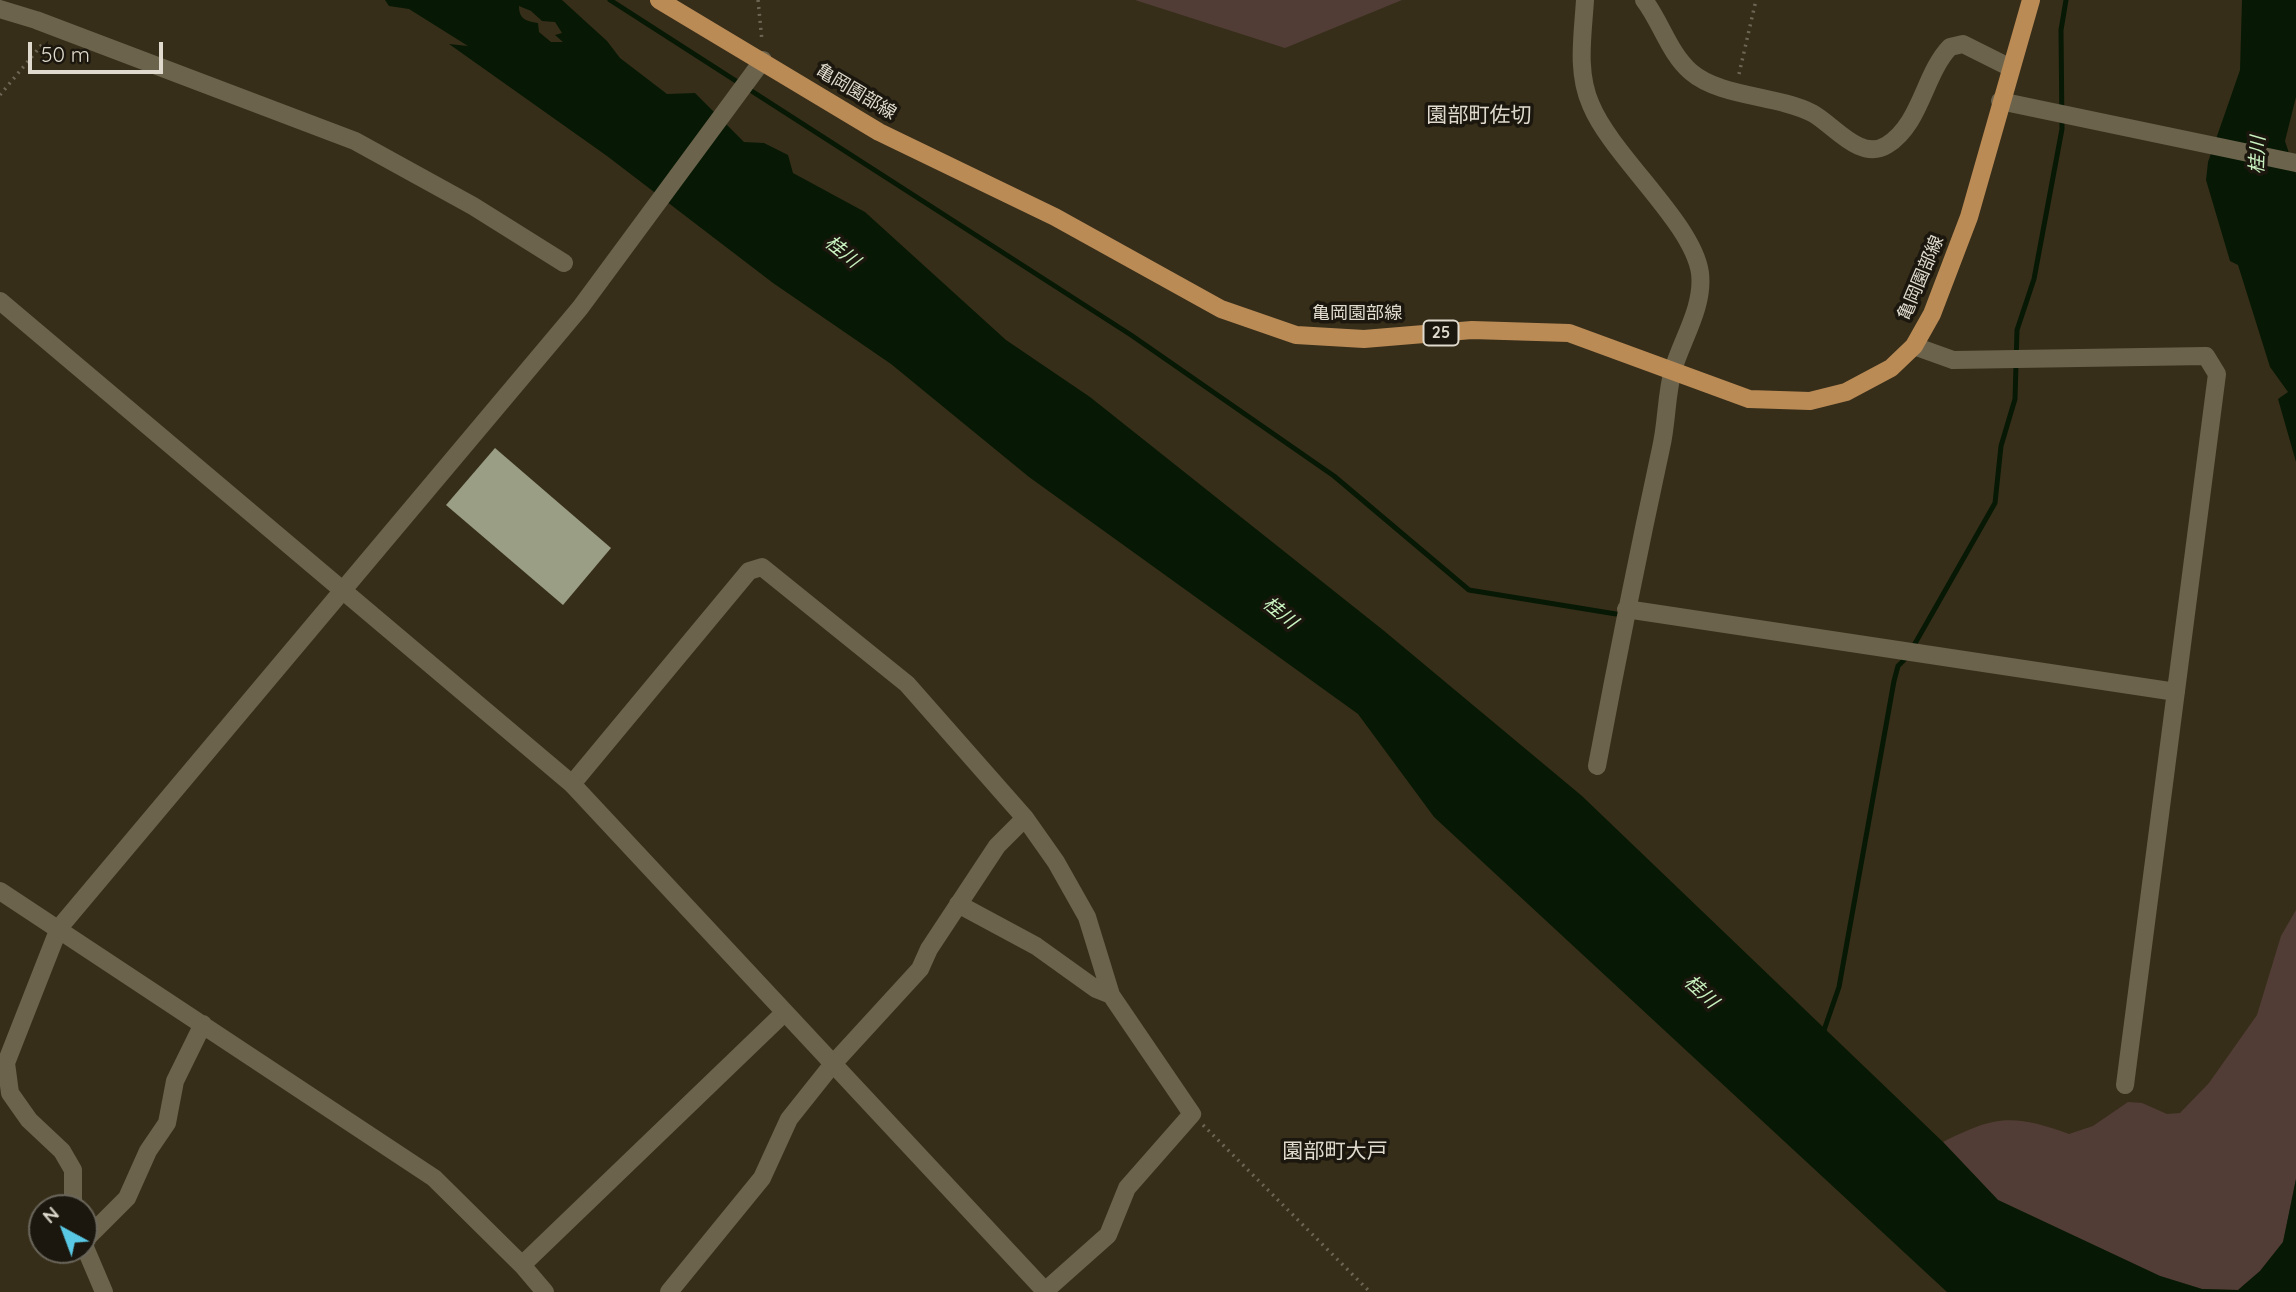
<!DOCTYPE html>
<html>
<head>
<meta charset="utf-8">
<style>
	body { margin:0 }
	#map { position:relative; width:2296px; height:1292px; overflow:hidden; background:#372e1a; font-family:Quicksand,sans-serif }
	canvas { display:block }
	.north { position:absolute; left:28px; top:1194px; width:70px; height:70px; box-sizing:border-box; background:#1b170e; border:2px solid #69655a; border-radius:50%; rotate:319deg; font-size:19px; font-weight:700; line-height:28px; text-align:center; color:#dfdacd }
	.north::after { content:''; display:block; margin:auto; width:24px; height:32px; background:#59c8e4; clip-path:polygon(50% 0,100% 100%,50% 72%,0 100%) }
	.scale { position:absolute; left:28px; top:42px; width:135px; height:32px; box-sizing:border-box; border:4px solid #dfdacd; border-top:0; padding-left:9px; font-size:21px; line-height:24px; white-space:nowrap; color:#dfdacd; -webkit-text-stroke:5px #1b170e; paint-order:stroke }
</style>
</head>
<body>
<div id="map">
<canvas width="2296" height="1292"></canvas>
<div class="north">N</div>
<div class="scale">50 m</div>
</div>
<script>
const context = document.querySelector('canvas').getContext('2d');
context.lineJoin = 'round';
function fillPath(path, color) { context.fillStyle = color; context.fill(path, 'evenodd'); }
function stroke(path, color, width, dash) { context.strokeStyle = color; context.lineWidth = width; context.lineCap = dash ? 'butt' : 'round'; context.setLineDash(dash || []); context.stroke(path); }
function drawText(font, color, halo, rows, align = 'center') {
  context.font = font + ' Quicksand,"Noto Sans JP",sans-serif'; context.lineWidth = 7; context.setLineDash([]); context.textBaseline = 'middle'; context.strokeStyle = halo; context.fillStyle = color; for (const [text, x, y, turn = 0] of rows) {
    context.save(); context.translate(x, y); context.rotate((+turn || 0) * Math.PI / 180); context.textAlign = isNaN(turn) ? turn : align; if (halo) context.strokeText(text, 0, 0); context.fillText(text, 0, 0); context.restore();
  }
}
fillPath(new Path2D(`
	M 1135,0 L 1402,0 L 1285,48 Z
	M 2296,910 L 2296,1179 L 2283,1242 L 2260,1271 L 2238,1290 L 2202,1289 L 2160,1276 L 1998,1200 L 1943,1142 C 1996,1115 2014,1114 2069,1134 L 2093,1126 L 2128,1102 L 2142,1103 L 2167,1114 L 2180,1113 L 2209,1083 L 2257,1015 L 2281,936 Z`), '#513d36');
fillPath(new Path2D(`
	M 385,0 L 562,0 L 607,41 L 620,58 L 667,94 L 695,93 L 744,142 L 764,143 L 788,155 L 793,173 L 865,212 L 1006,340 L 1090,397 L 1383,630 L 1582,796 L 1943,1142 L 1998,1200 L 2160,1276 L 2202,1289 L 2238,1290 L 2260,1271 L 2283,1242 L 2296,1179 L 2296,1292 L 1947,1292 L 1434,817 L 1358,714 L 1029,477 L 891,364 L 773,283 L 607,156 L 449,44 L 468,46 L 409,9 L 389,6 ZM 519,6 L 531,11 L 542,21 L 555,22 L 562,33 L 555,35 L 563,42 L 551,42 L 539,32 L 538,23 C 527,21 519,20 519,6 Z
	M 2242,0 L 2296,0 L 2296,97 L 2285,141 L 2296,174 L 2296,462 L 2278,399 L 2288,392 L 2270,367 L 2238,265 L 2230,261 L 2206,180 L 2208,162 L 2240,70 Z`), '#071904');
stroke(new Path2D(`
	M 610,0 L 1131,335 L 1334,476 L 1469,590 L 1616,614
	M 1913,647 L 1995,503 L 2001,446 L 2015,399 L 2017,330 L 2034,279 L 2062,129 L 2061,30 L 2066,0
	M 1822,1036 L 1839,987 L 1894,681 L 1898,666 L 1908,656`), '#071904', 5);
fillPath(new Path2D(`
	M 495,448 L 611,548 L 563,605 L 446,505 Z`), '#9a9e85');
stroke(new Path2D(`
	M 758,0 L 762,41
	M 1739,74 L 1756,0
	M 0,95 L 44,42
	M 1203,1125 L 1370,1292`), '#6d6654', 3.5, [2, 5]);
stroke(new Path2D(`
	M 1585,0 C 1583,34 1576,72 1591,105 C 1612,156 1693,223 1700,273 C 1704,307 1682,339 1673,370 C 1666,395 1667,423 1661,448 C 1638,554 1617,659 1597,766
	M 1644,0 C 1661,22 1669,53 1691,72 C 1720,97 1776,95 1812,113 C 1833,124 1860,162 1887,145 C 1921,124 1924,74 1950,47 L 1963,44 L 2011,68
	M 0,9 L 36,20 L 355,141 L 473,206 L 564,263
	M 1914,346 L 1953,360 L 2206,356 L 2217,374 L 2125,1085
	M 1626,609 L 2176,692
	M 572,784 L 749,571 L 762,567 L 907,684 L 1025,818 L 1056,862 L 1087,917 L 1111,995 L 1192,1114 L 1127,1188 L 1108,1235 L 1045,1291
	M 0,891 L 434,1178 L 522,1265 L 545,1292
	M 958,904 L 1036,946 L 1096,989 L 1111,995
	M 73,1208 L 73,1170 L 62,1151 L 29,1120 L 10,1093 L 6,1063 L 59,928 L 580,308 L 763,60
	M 84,1241 L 127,1198 L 148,1151 L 167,1123 L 175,1081 L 203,1024
	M 84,1245 L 104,1292
	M 522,1265 L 784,1013
	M 669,1292 L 762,1178 L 789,1119 L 832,1065 L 920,969 L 929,949 L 997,846 L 1025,818`), '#6c634c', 18);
stroke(new Path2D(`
	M 2000,101 L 2296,163
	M 0,301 L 572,784 L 1046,1292`), '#6c634c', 18);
stroke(new Path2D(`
	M 659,0 L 879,132 L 1055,217 L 1221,309 L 1296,335 L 1364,339 L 1472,330 L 1569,333 L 1749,399 L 1810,401 L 1846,392 L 1891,368 L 1914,346 L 1932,314 L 1969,217 L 2031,0`), '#bb8b56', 18);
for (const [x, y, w] of [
	[1441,333,35]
]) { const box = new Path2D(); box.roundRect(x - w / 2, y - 12.5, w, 25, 5); context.fillStyle = '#1b170e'; context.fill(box); stroke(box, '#dfdacd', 2); }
drawText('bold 16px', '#dfdacd', null, [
	["25",1441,333]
]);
drawText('18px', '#dfdacd', '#1b170e', [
	["亀岡園部線",856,92,31],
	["亀岡園部線",1921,278,-67],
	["亀岡園部線",1357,314]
]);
drawText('italic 19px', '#c9f2c0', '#1b170e', [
	["桂川",2258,155,-88],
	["桂川",842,252,39],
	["桂川",1280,613,40],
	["桂川",1701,992,43]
]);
drawText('21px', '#dfdacd', '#1b170e', [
	["園部町佐切",1479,116],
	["園部町大戸",1335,1152]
]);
</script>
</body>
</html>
